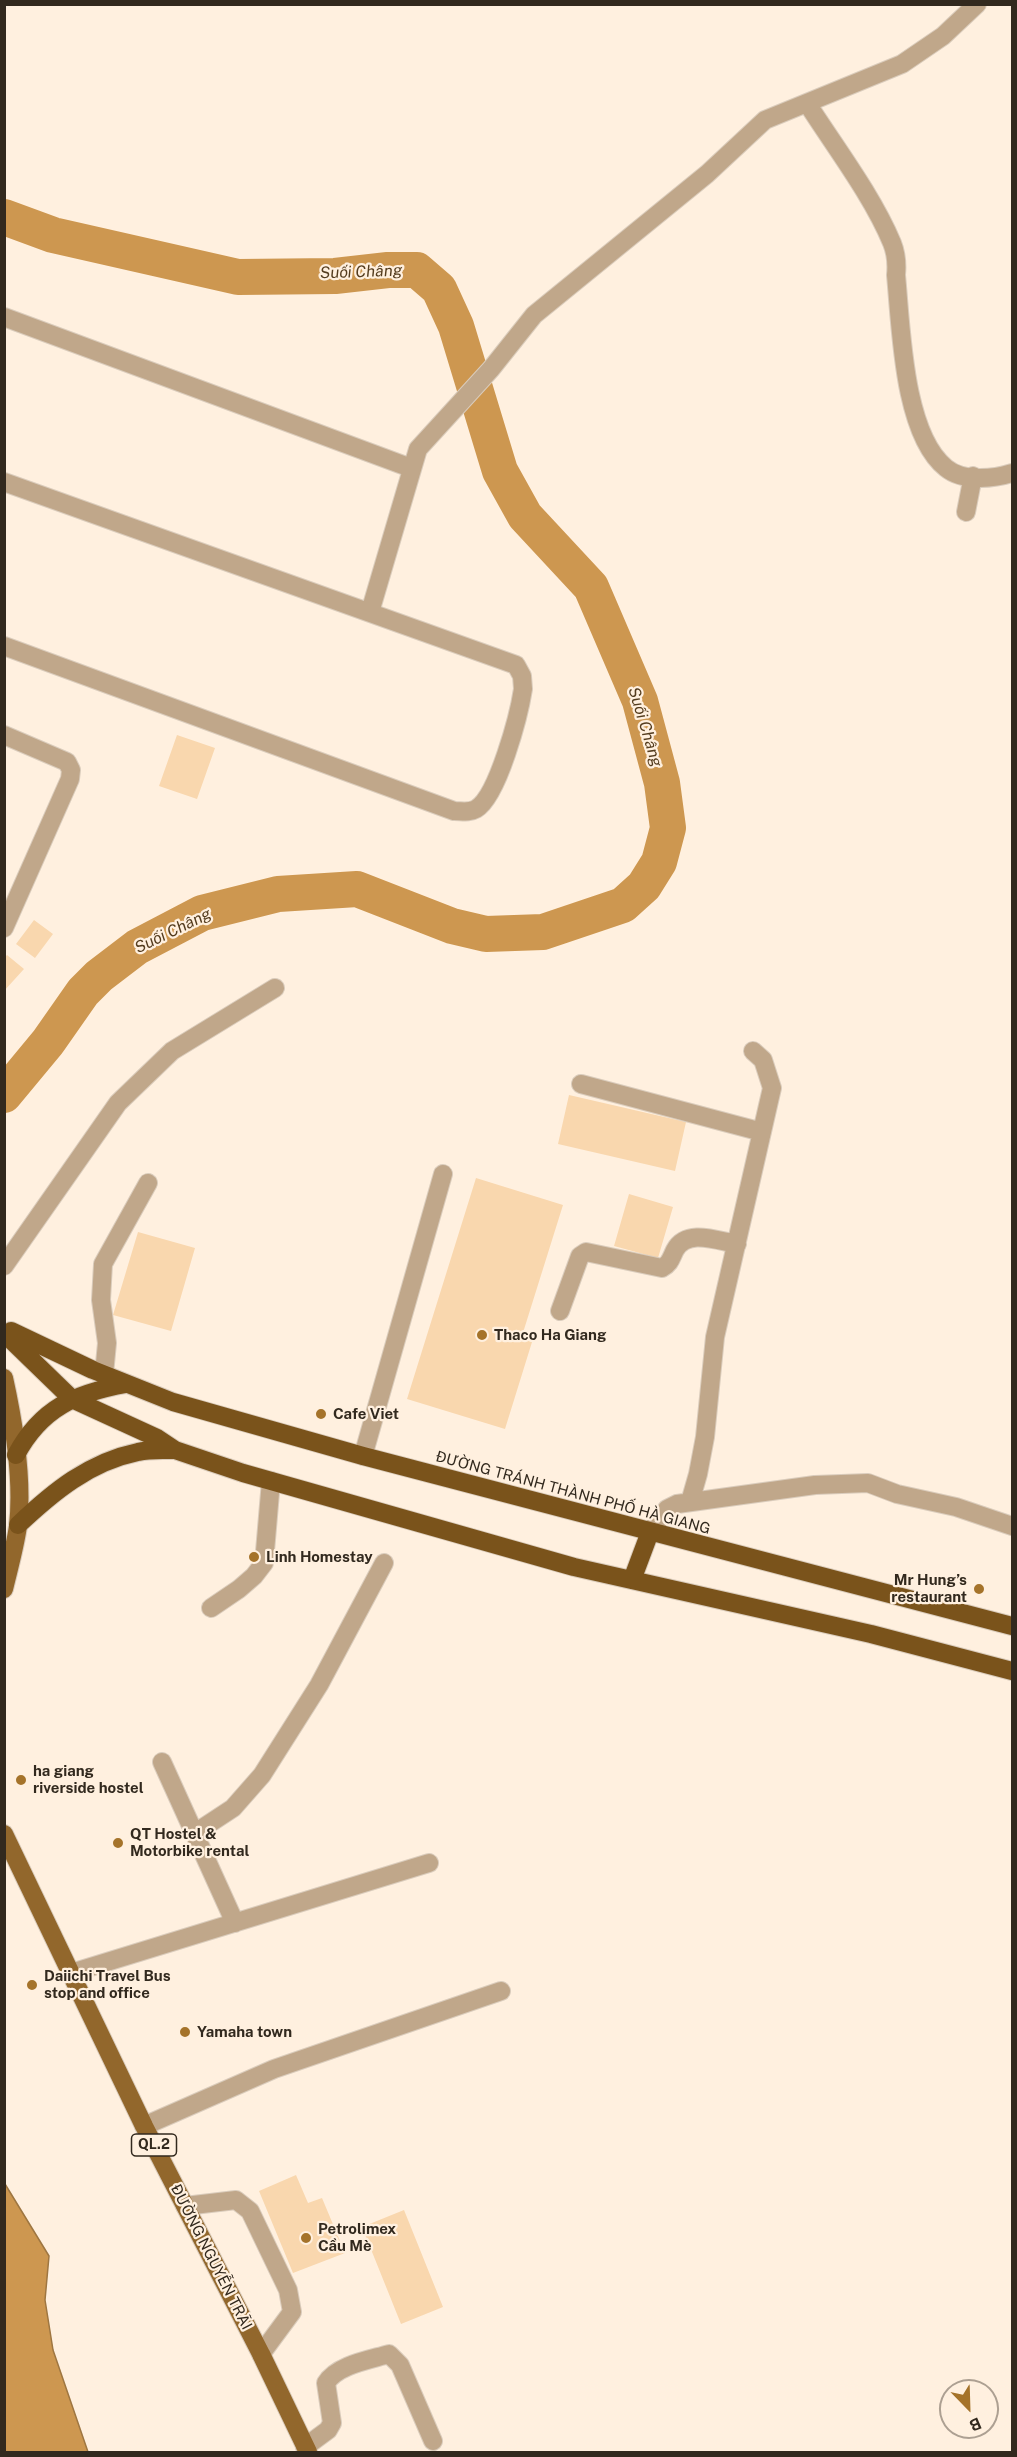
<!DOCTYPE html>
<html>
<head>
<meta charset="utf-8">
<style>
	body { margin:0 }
	#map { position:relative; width:1017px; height:2457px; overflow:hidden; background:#fff0df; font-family:"Public Sans",sans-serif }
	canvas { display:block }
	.frame { position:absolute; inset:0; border:6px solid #32291e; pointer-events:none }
	.north { position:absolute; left:939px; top:2379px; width:60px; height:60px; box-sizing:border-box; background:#fff0df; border:2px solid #ada092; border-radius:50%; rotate:157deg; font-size:16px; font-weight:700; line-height:24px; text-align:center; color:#32291e }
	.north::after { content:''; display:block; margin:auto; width:21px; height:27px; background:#a5732a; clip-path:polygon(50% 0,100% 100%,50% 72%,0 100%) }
</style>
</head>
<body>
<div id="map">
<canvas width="1017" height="2457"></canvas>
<div class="frame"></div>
<div class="north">B</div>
</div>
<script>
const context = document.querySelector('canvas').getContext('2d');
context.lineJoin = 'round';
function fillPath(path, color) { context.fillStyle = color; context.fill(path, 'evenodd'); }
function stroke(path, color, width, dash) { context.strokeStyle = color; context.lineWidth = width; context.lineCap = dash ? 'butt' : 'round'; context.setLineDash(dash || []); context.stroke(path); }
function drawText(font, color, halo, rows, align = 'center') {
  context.font = font + ' "Public Sans",sans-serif'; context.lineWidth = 4.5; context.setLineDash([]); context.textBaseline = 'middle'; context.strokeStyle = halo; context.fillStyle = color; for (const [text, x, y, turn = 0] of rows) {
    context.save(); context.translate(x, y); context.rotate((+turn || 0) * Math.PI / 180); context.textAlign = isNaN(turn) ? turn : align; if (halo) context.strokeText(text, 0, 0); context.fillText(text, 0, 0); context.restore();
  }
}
const water = new Path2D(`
	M 5,2184 L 49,2256 L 45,2300 L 53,2350 L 88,2452 L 5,2452 Z`);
fillPath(water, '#cd9750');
stroke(water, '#9e7641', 1.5);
stroke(new Path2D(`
	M 4,217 L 53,235 L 238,277 L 335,276 L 388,270 L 417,270 L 439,289 L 456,326 L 500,471 L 525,516 L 591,587 L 640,701 L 662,783 L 668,828 L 659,862 L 644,886 L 623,905 L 543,932 L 486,934 L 452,926 L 357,889 L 278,894 L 202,913 L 137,947 L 99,976 L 83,992 L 48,1042 L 4,1095`), '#cd9750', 36);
fillPath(new Path2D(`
	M 177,735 L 215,748 L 197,799 L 159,786 Z
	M 34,920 L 53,934 L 35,958 L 16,944 Z
	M 7,955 L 24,969 L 4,991 L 4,958 Z
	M 569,1095 L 686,1122 L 675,1171 L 558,1144 Z
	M 476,1178 L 563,1205 L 521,1339 L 532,1342 L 505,1429 L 407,1399 Z
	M 629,1194 L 673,1207 L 658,1258 L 614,1246 Z
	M 138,1232 L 195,1248 L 171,1331 L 113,1315 Z
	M 296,2175 L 308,2203 L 322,2198 L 345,2253 L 293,2273 L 259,2191 Z
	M 404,2210 L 443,2307 L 401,2324 L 362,2227 Z`), '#f9d7ae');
const minor = new Path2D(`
	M 807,103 C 835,147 872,195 892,243 C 896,253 897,265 896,275 C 901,326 903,434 946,468 C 963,482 993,479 1012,473
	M 4,317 L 411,468
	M 4,482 L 516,665 L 522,676 L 523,689 C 519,715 498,796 476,809 C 469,813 462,811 454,811 L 4,646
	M 966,512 L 973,476
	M 370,612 L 418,449 L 491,369 L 534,315 L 707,174 L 765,120 L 902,64 L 943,36 L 977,4
	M 4,735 L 67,762 L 71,770 L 70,779 L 4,928
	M 581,1084 L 762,1132
	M 4,1266 L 118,1103 L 172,1051 L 275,988
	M 560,1311 L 580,1256 L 586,1252 L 662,1268 C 670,1264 671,1258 675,1250 C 687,1228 718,1241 737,1244
	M 104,1374 L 107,1343 L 101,1300 L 103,1264 L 148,1183
	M 363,1456 L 443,1174
	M 690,1502 L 698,1474 L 705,1437 L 715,1337 L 772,1088 L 763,1060 L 753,1051
	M 650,1532 L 667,1509 L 677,1504 L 815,1485 L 868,1483 L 897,1494 L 956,1507 L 1012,1526
	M 211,1608 L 239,1589 L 254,1576 L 264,1563 L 271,1481
	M 162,1762 L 235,1923
	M 195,1833 L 233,1808 L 262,1775 L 319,1685 L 384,1563
	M 71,1973 L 429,1863
	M 144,2126 L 274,2069 L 501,1991
	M 185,2206 L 236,2200 L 250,2211 L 288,2290 L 292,2312 L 261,2354
	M 305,2447 L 328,2430 L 332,2423 L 326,2383 C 337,2365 369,2360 389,2354 L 400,2365 L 433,2441`);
const major = new Path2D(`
	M 4,1378 C 14,1423 23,1480 18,1526 C 15,1547 9,1568 4,1589
	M 4,1834 L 144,2126 L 261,2354 L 308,2452`);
const highway = new Path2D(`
	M 11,1331 L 93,1370 L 173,1402 L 363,1456 L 1012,1626
	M 4,1333 L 72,1399 L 157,1438 L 175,1450 L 243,1473 L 574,1567 L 871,1634 L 1012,1671
	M 16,1455 C 41,1408 76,1393 126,1384
	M 18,1525 C 53,1492 89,1462 138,1452 C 149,1449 163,1450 175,1450
	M 632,1580 L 650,1532`);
stroke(minor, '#daccbc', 20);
stroke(major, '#daccbc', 20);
stroke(highway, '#daccbc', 20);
stroke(minor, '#c0a78a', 18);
stroke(major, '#92672c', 18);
stroke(highway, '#7a531b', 18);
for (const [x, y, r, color] of [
	[482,1335,6,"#a5732a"],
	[321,1414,6,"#a5732a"],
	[254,1557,6,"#a5732a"],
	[979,1589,6,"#a5732a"],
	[21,1780,6,"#a5732a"],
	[118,1843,6,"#a5732a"],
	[32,1985,6,"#a5732a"],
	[185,2032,6,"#a5732a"],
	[306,2238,6,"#a5732a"]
]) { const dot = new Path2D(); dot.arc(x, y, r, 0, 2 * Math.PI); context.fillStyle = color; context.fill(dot); stroke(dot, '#fff0df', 2); }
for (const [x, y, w] of [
	[154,2145,45]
]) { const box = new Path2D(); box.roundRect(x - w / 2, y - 11, w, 22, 4.5); context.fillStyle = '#fff0df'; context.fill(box); stroke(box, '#32291e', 1.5); }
drawText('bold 14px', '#32291e', null, [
	["QL.2",154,2145]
]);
drawText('bold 15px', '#32291e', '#fff0df', [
	["Thaco Ha Giang",494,1335],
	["Cafe Viet",333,1414],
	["Linh Homestay",266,1557],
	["Mr Hung’s",967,1580,"right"],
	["restaurant",967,1597,"right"],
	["ha giang",33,1771],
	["riverside hostel",33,1788],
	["QT Hostel &",130,1834],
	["Motorbike rental",130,1851],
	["Daiichi Travel Bus",44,1976],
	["stop and office",44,1993],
	["Yamaha town",197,2032],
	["Petrolimex",318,2229],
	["Cầu Mè",318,2246]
], 'left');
drawText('15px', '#32291e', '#fff0df', [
	["ĐƯỜNG TRÁNH THÀNH PHỐ HÀ GIANG",573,1493,15],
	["ĐƯỜNG NGUYỄN TRÃI",211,2257,63]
]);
drawText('italic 16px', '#543c1e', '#fff0df', [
	["Suối Châng",361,272,-2],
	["Suối Châng",645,727,73],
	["Suối Châng",173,931,-26]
]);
</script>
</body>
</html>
